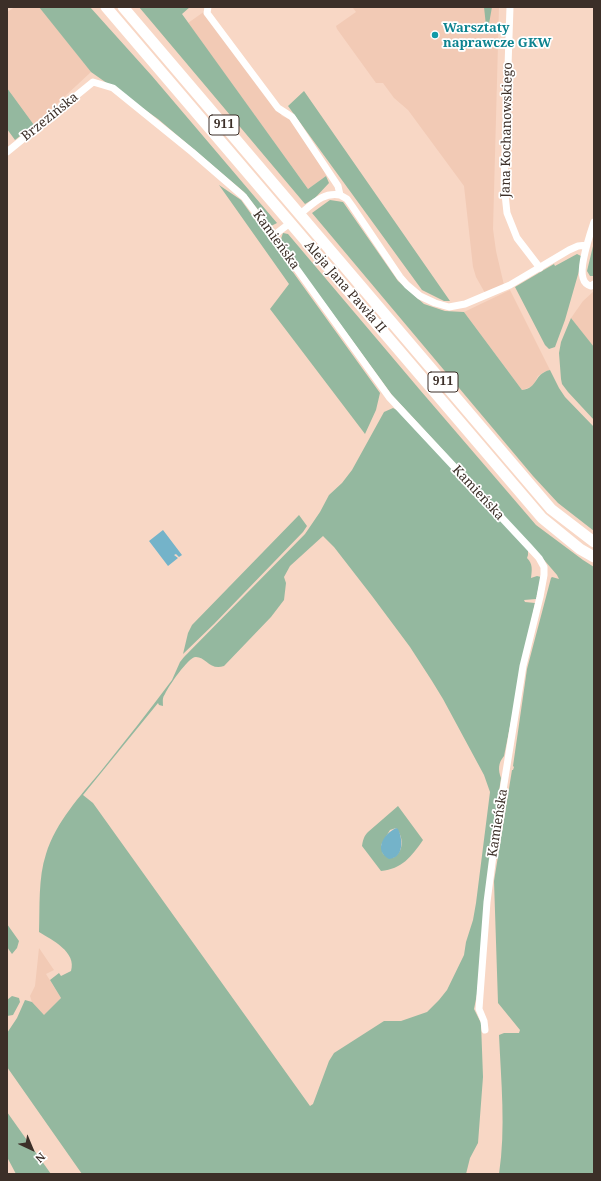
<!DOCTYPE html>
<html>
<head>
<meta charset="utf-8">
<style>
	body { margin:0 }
	#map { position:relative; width:601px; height:1181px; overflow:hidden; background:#f8d7c5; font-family:"Noto Serif",serif }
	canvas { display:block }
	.frame { position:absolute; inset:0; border:8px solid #3c2f28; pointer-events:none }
	.north { position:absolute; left:12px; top:1129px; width:40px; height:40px; -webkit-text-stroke:3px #fff; paint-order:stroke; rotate:136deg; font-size:11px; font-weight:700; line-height:16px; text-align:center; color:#3c2f28 }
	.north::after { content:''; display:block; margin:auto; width:14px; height:18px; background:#3c2f28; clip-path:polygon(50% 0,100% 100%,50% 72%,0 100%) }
</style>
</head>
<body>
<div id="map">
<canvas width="601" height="1181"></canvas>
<div class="frame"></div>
<div class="north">N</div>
</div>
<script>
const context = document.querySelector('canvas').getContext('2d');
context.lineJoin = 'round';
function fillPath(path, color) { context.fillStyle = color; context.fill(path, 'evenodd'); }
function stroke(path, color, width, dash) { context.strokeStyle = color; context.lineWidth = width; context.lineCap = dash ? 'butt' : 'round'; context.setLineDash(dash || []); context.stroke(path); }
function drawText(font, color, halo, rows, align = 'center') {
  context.font = font + ' "Noto Serif",serif'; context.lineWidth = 3.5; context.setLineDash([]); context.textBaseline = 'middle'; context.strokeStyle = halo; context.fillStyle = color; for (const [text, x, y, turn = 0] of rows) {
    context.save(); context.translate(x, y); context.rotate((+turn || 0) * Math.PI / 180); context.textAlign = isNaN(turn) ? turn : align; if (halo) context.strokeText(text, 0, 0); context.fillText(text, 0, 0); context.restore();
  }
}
fillPath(new Path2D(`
	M 15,7 L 40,7 L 91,72 L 34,125 L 7,88 L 7,12 Z
	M 355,7 L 499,7 L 493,229 L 496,251 L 504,285 L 485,293 L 476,277 L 473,267 L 464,186 L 408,110 L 394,98 L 383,83 L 376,83 L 337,29 L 336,26 L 356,12 L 353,8 Z
	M 205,11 L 282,116 L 291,120 L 322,167 L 326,176 L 308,189 L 188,23 Z
	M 510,290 L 550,370 L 544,372 L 538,376 L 533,386 L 522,390 L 464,312 Z
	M 594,291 L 594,348 L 571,318 L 583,301 Z
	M 39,948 L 54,970 L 46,974 L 61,998 L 44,1016 L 32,1002 L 30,996 L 35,986 Z`), '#f2cab5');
fillPath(new Path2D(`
	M 39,7 L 90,7 L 152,76 L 277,223 L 271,226 L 244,192 L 158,119 L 91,72 Z
	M 139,7 L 190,7 L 182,14 L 308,189 L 326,176 L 329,183 L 315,198 L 305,204 Z
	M 484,7 L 492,7 L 487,35 Z
	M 7,88 L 34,125 L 15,140 L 7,129 Z
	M 304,91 L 450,301 L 444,301 L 422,290 L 288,106 Z
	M 219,185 L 241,200 L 380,393 L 376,410 L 365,434 L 270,309 L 289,284 Z
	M 330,200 L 343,202 L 398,281 L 424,304 L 445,311 L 464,312 L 522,390 C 539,388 533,374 550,370 L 559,388 L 565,397 L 594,427 L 594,531 L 558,503 L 533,476 L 312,213 Z
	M 283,233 L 288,234 L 420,390 L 536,525 L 583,560 L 594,567 L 594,1174 L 499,1174 C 506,1129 501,1081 499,1035 L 504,1033 L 519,1033 L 520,1030 L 498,1003 L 494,881 L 512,770 L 513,770 L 514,767 L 513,766 L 527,669 L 551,578 L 552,577 L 559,579 L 557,575 L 539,554 L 392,395 L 293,259 L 281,239 Z
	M 594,242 L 594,276 L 590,276 L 587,271 Z
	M 577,254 L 583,257 L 565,320 L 555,347 L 549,349 L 545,345 L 515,287 L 554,264 L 555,266 Z
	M 571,318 L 594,347 L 594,420 L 568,392 L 562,384 L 561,379 L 559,353 L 561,342 Z
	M 393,408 L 397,410 L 528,548 L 528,555 L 527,558 C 533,564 532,570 531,578 L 537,576 L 541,577 L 536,599 L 524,600 L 525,602 L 535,603 L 504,756 C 498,763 498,770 501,778 L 492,840 L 477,994 L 474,1009 L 481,1023 L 483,1077 L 478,1143 L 470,1158 L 466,1174 L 82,1174 L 7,1067 L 7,1033 L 17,1018 L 25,1000 L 32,1002 L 44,1015 L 61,998 L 50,980 L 59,973 L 61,976 L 71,971 C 77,952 52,940 39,932 C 40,907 38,878 46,854 C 56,822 80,796 101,771 C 125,741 149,711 172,680 L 180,662 L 184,657 L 305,534 L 320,512 L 329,495 L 342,483 L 352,470 L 384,412 ZM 323,536 L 334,547 L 372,596 L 410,647 L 432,681 L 443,699 L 484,775 L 490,792 L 476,903 L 473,920 L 466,942 L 464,955 L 447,990 L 439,1000 L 427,1012 L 401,1021 L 384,1021 L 334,1053 L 329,1061 L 313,1104 L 310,1106 L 93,803 L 83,795 L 158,703 L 159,705 L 163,706 C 163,701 162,698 165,694 C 168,687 189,656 196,657 C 206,657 210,671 224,666 L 271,617 L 284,600 L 286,583 L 284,577 L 290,566 Z
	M 299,515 L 307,526 L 303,532 L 214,624 L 183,654 L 188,633 L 192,625 Z
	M 398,806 L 423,840 C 411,857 402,869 381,871 L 362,846 C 363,840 364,836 368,832 ZM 396,828 C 404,837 404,852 393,858 L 383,854 L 381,845 L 390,830 Z
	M 7,924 L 19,941 L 17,948 L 12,954 L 7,947 Z
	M 12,996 L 19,998 L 20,1002 L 13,1015 L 7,1016 L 7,1000 Z
	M 7,1112 L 51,1174 L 16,1174 L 7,1157 Z`), '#94b89f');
fillPath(new Path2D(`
	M 163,530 L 182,555 L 179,557 L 176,554 L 174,555 L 178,558 L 168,566 L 149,541 Z
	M 396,828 L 398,829 C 403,839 404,858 389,859 C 373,850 384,834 396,828 Z`), '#74b3c9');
stroke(new Path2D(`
	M 208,7 L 207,13 L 278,108 L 292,117 L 338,186 L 340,195 L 347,199 L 352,206 L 400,277 L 407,285 L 420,296 L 435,303 L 449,307 L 465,304 L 510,285 L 569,250 L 578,246 L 587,245
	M 510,7 L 504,185 L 507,213 L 517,238 L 540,268
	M 7,152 L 93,82 L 113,88 L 192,152 L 244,197 L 273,236 L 389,397 L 529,547 L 539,558 L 544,567 L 544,575 L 540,597 L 523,666 L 495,840 L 487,902 L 480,995 L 479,1009 L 484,1021 L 485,1030
	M 300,214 C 313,204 322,192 340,195
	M 594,222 C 590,234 579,266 583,278 C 584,282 587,285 591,286 L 594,284
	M 273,236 L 290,223`), '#fff', 7);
stroke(new Path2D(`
	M 106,7 L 542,518 L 580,549 L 594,557
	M 123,7 L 551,509 L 594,542`), '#fff', 11);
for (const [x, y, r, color] of [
	[435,35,4,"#0f9aa8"]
]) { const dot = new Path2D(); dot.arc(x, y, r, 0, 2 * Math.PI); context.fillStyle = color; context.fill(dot); stroke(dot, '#fff', 1.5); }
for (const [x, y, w] of [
	[224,125,30],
	[443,382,30]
]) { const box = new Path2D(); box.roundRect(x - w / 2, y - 10, w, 20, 3); context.fillStyle = '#fff'; context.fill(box); stroke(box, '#3c2f28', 1); }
drawText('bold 12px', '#3c2f28', null, [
	["911",224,125],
	["911",443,382]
]);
drawText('bold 13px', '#0d838f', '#fff', [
	["Warsztaty",443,28],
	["naprawcze GKW",443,43]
], 'left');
drawText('13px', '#3c2f28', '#fff', [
	["Brzezińska",50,117,-39],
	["Jana Kochanowskiego",507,130,-89],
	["Kamieńska",276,240,54],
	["Aleja Jana Pawła II",345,287,49],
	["Kamieńska",478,493,47],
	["Kamieńska",498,823,-81]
]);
</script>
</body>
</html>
